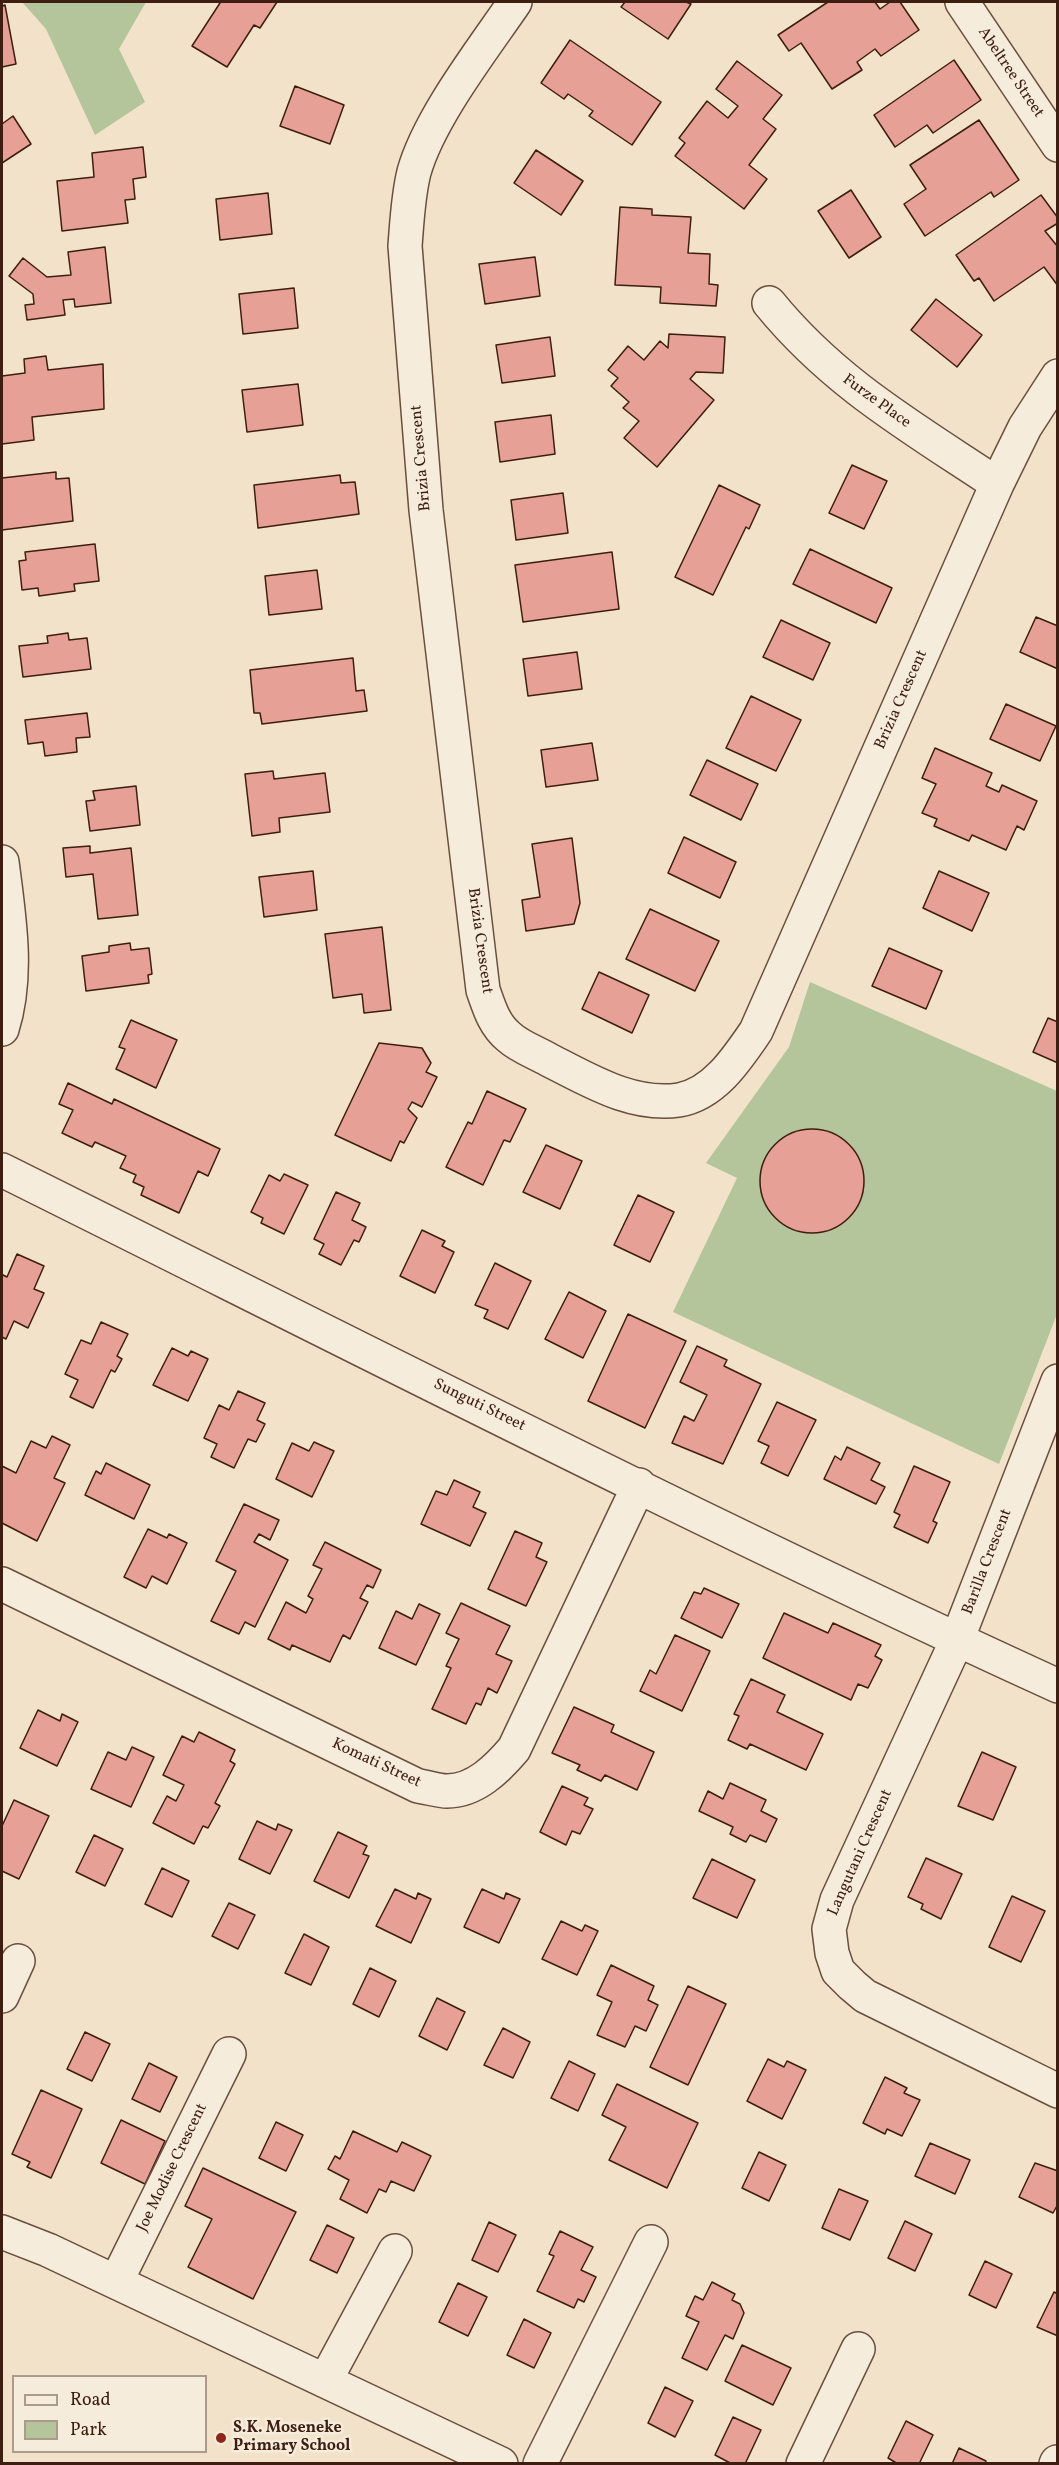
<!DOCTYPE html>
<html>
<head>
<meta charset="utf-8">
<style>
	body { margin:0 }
	#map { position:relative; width:1059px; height:2465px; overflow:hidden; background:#f1e2c9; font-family:Vollkorn,serif }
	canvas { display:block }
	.frame { position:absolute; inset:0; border:3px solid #3d1e10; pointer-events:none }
	.legend { position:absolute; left:12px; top:2375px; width:195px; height:78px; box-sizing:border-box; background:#f6ecdc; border:2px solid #ac9a8a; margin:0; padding:8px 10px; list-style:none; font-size:18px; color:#3d1e10 }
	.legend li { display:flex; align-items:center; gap:12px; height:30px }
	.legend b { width:30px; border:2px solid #ac9a8a }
</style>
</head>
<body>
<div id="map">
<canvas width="1059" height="2465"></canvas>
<div class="frame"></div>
<ul class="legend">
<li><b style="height:8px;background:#f6ecdc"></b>Road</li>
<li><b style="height:16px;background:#b4c49b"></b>Park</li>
</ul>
</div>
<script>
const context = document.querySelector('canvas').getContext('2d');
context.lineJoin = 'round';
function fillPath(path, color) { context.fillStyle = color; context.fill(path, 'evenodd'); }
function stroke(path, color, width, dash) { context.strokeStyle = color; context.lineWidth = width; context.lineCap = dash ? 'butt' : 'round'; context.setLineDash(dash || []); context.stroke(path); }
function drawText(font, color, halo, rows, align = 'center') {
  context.font = font + ' Vollkorn,serif'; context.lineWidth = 5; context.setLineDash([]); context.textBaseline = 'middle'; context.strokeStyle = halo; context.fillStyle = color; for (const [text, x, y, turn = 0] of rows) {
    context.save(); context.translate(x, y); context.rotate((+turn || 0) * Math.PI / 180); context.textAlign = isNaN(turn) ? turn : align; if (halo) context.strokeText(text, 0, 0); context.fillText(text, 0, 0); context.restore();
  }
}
fillPath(new Path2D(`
	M 22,2 L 146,2 L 119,49 L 145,102 L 95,135 L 46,29 Z
	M 810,982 L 1057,1091 L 1057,1314 L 999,1464 L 673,1312 L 737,1178 L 706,1163 L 789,1047 Z`), '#b4c49b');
const building = new Path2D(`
	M 218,2 L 277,2 L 260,28 L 254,25 L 227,67 L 192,46 L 220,3 Z
	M 625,2 L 686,2 L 691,4 L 668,39 L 621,7 Z
	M 828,2 L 875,2 L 880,9 L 890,2 L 900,2 L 919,30 L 881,56 L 875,49 L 857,62 L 862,70 L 832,89 L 801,43 L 789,51 L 778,35 Z
	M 5,5 L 16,64 L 2,67 L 2,6 Z
	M 570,40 L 661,102 L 632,145 L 589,116 L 593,111 L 568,94 L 564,99 L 541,83 Z
	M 954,60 L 981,100 L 933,133 L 927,125 L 895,147 L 874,115 Z
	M 737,61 L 782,95 L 763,119 L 776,129 L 749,165 L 767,179 L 744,209 L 675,156 L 685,143 L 679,138 L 707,101 L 728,118 L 738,106 L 716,89 Z
	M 295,86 L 344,105 L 330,144 L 280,126 Z
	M 13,116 L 31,144 L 2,163 L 2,124 Z
	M 979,120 L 1019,180 L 994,197 L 991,192 L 925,236 L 904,204 L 926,189 L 910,165 Z
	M 143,147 L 146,177 L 133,179 L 135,199 L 125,200 L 128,223 L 62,231 L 57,181 L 94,177 L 92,153 Z
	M 536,150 L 583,181 L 561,215 L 514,183 Z
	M 851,190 L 881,237 L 849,258 L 818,211 Z
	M 268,193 L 272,234 L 220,240 L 216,199 Z
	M 1041,195 L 1058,218 L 1058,223 L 1045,231 L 1058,247 L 1058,286 L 1044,267 L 994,301 L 979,278 L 974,281 L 956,255 Z
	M 620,207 L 652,209 L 652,215 L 691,217 L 688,253 L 710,254 L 709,284 L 718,285 L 716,306 L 660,303 L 661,287 L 615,285 Z
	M 105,247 L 111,303 L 75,307 L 74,299 L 63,300 L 65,315 L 27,320 L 25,305 L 34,304 L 33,294 L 9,276 L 23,258 L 47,277 L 71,275 L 68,252 Z
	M 535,257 L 540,296 L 485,304 L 479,264 Z
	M 294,288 L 298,328 L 243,334 L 239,294 Z
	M 936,299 L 982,335 L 957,367 L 911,330 Z
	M 669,334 L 725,337 L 723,373 L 696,372 L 690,379 L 714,400 L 657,467 L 624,438 L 639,421 L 623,408 L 629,402 L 611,386 L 618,378 L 608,370 L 628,346 L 644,360 L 660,341 L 668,348 Z
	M 550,337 L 555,376 L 502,383 L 496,345 Z
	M 46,356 L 48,370 L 103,364 L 104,409 L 32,417 L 34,440 L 2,444 L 2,376 L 25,373 L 24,359 Z
	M 298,384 L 303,425 L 247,432 L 242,390 Z
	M 551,415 L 555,454 L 500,462 L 495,422 Z
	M 852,465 L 887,481 L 864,529 L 829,513 Z
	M 56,472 L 56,479 L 69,478 L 73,521 L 2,530 L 2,478 Z
	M 340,475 L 341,483 L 355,482 L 359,514 L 258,528 L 254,485 Z
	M 719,485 L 760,505 L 749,529 L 746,527 L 713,595 L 675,577 Z
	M 563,493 L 568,533 L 516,540 L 511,500 Z
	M 95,544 L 99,581 L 74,584 L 75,591 L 39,596 L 38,588 L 22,590 L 19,561 L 26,560 L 25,552 Z
	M 810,549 L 892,588 L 876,623 L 793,584 Z
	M 612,552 L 619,609 L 523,622 L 515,565 Z
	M 317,570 L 322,609 L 269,615 L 265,576 Z
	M 1036,617 L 1058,626 L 1058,669 L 1020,652 Z
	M 781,620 L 830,643 L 813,680 L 763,657 Z
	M 68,633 L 69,640 L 87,638 L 91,669 L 23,677 L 19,646 L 48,643 L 47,636 Z
	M 577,652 L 582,689 L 528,696 L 523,659 Z
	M 353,658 L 356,691 L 364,690 L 367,711 L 262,724 L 260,713 L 254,713 L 250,670 Z
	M 751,696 L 801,720 L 776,771 L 726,748 Z
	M 1006,704 L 1056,726 L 1040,761 L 990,739 Z
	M 87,713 L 90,737 L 76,738 L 77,752 L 45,756 L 43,742 L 28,744 L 25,720 Z
	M 592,743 L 598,780 L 546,787 L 541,750 Z
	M 935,748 L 992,773 L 986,786 L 999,792 L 1002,785 L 1037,801 L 1024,830 L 1017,826 L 1006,850 L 972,835 L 969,841 L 934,826 L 937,819 L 922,813 L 936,784 L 922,778 Z
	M 707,760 L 758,784 L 741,820 L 690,795 Z
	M 273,771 L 274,779 L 325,773 L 330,812 L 279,818 L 280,832 L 252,836 L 245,774 Z
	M 136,786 L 140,825 L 90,831 L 86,801 L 95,800 L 93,791 Z
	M 684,837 L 736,862 L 720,898 L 668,873 Z
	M 572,838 L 580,903 L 574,924 L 526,931 L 522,900 L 540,897 L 532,844 Z
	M 90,846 L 90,853 L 131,848 L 138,915 L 98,919 L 93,874 L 66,877 L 63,848 Z
	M 313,871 L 317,910 L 264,917 L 259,877 Z
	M 939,871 L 989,893 L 972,931 L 923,908 Z
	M 650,909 L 719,941 L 695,991 L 626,959 Z
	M 382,927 L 391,1010 L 364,1013 L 362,994 L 333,998 L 325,934 Z
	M 130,943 L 131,950 L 149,948 L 152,974 L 148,975 L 149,983 L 86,991 L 82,956 L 109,952 L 109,946 Z
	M 889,948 L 942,971 L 926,1009 L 872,986 Z
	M 599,972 L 649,995 L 632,1033 L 582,1009 Z
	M 1048,1018 L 1058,1022 L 1058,1063 L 1033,1052 Z
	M 131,1020 L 177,1040 L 156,1088 L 116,1069 L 125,1049 L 119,1047 Z
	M 379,1043 L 422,1048 L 431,1063 L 426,1072 L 437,1077 L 422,1107 L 412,1102 L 408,1109 L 417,1118 L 404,1143 L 400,1141 L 391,1161 L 335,1135 Z
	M 68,1083 L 112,1104 L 114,1099 L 220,1149 L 208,1176 L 198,1171 L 179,1213 L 141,1195 L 144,1187 L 133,1182 L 136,1175 L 120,1168 L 126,1156 L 95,1142 L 92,1147 L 62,1133 L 73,1110 L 59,1104 Z
	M 487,1091 L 526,1109 L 510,1142 L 504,1140 L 483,1185 L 446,1167 L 468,1122 L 472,1124 Z
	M760 1181a52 52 0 1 1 104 0a52 52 0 1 1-104 0Z
	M 546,1145 L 582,1161 L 560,1209 L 523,1192 Z
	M 284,1174 L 308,1185 L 284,1234 L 261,1223 L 263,1218 L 251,1212 L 269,1175 L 280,1181 Z
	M 336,1192 L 360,1203 L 352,1220 L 366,1227 L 359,1242 L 354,1240 L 341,1265 L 319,1254 L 324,1244 L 314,1239 Z
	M 638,1195 L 674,1212 L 650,1262 L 614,1245 Z
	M 422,1230 L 445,1241 L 442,1246 L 454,1252 L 435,1293 L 400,1276 Z
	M 17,1254 L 44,1266 L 34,1289 L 44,1293 L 28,1328 L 14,1321 L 6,1339 L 2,1337 L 2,1277 L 3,1275 L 7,1277 Z
	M 495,1263 L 531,1281 L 508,1329 L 484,1318 L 488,1310 L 475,1305 Z
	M 569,1292 L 606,1311 L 583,1358 L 545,1339 Z
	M 628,1314 L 686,1341 L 645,1428 L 588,1401 Z
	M 101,1322 L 128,1334 L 117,1356 L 122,1359 L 115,1372 L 111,1370 L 93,1408 L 70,1397 L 78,1380 L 65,1374 L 81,1340 L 91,1344 Z
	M 697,1346 L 727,1360 L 724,1366 L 761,1384 L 723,1464 L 672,1443 L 684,1416 L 694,1421 L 707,1395 L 680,1382 Z
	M 172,1348 L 188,1356 L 191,1351 L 208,1359 L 188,1401 L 153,1385 Z
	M 238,1391 L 265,1403 L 257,1420 L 265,1424 L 256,1442 L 248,1439 L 234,1468 L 211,1457 L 217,1444 L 204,1438 L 219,1405 L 229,1410 Z
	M 777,1402 L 816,1420 L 788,1476 L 761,1463 L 769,1446 L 758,1441 Z
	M 52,1436 L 70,1445 L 54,1478 L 65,1483 L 37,1541 L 2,1523 L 2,1466 L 16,1473 L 31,1441 L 46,1448 Z
	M 314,1442 L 334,1451 L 312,1497 L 276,1479 L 292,1443 L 309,1451 Z
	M 847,1447 L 880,1463 L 871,1480 L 885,1487 L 876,1504 L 824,1479 L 835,1456 L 841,1460 Z
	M 106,1463 L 150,1485 L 134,1519 L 85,1495 L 96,1471 L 101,1474 Z
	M 914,1466 L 950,1482 L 933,1521 L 937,1523 L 928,1543 L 894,1527 L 900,1515 L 894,1512 Z
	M 454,1480 L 480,1492 L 473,1507 L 486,1513 L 470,1546 L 421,1524 L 436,1491 L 447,1495 Z
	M 244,1504 L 279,1520 L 270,1540 L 259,1534 L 254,1542 L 288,1560 L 255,1627 L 245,1622 L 239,1634 L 211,1621 L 236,1571 L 216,1561 Z
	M 148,1529 L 167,1538 L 169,1534 L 187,1543 L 167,1584 L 152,1576 L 146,1588 L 124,1577 Z
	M 515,1531 L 542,1543 L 536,1557 L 547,1562 L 526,1606 L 488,1589 Z
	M 325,1542 L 381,1570 L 373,1588 L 367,1585 L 360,1598 L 368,1602 L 350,1639 L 343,1635 L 330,1662 L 292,1645 L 290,1650 L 268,1639 L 286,1602 L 306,1613 L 313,1599 L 308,1596 L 322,1569 L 313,1565 Z
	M 704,1588 L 739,1604 L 722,1638 L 681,1618 L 694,1592 L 701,1594 Z
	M 461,1603 L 510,1626 L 496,1654 L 512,1661 L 497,1693 L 488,1688 L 481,1705 L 476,1703 L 466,1724 L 432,1709 L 451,1668 L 446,1666 L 459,1639 L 446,1633 Z
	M 419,1604 L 440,1614 L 416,1665 L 379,1648 L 396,1611 L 412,1619 Z
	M 784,1613 L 828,1633 L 833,1623 L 881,1645 L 875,1656 L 882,1660 L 868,1688 L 858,1684 L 851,1700 L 763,1658 Z
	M 675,1635 L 710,1651 L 682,1711 L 640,1691 L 650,1670 L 656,1674 Z
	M 751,1679 L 785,1695 L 777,1712 L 823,1734 L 806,1770 L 750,1744 L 747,1749 L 728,1740 L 739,1716 L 734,1714 Z
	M 574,1707 L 614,1725 L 611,1732 L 654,1752 L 637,1790 L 605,1775 L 601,1781 L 577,1770 L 580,1765 L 552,1753 Z
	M 38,1710 L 60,1721 L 62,1714 L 78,1722 L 57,1766 L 20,1748 Z
	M 199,1732 L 235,1750 L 230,1761 L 235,1764 L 215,1803 L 220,1806 L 208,1828 L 203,1826 L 194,1844 L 153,1823 L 167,1796 L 176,1801 L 184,1785 L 163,1775 L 182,1736 L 194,1742 Z
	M 132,1747 L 154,1757 L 131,1807 L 91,1789 L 108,1752 L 126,1760 Z
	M 982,1752 L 1016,1767 L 993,1820 L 958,1806 Z
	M 730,1783 L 766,1800 L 761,1811 L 777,1819 L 766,1842 L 750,1835 L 746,1842 L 730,1834 L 733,1827 L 699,1811 L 708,1791 L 723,1799 Z
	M 562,1786 L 588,1798 L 584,1805 L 593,1809 L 580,1834 L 572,1831 L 566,1845 L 540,1832 Z
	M 14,1800 L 49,1816 L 19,1879 L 2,1871 L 2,1826 Z
	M 257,1821 L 276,1830 L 278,1824 L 292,1830 L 270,1874 L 239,1859 Z
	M 338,1832 L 367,1846 L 363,1854 L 369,1856 L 349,1898 L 314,1881 Z
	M 94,1835 L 123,1849 L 105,1886 L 76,1872 Z
	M 926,1858 L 962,1874 L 941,1919 L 921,1909 L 923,1904 L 908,1897 Z
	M 712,1859 L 755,1880 L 737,1918 L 693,1898 Z
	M 162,1868 L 189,1881 L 172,1917 L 145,1904 Z
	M 395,1889 L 416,1899 L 418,1893 L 431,1899 L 411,1943 L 376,1926 Z
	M 482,1889 L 504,1899 L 506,1893 L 520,1899 L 499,1943 L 464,1927 Z
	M 1012,1896 L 1045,1911 L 1021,1962 L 989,1947 Z
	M 229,1903 L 255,1915 L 238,1949 L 212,1936 Z
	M 561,1921 L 582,1931 L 585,1925 L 598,1931 L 577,1975 L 542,1959 Z
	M 304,1934 L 329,1947 L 311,1985 L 285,1973 Z
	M 611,1965 L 654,1986 L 648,2000 L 658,2005 L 646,2031 L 635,2026 L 625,2047 L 597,2035 L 612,2002 L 597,1995 Z
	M 370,1968 L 396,1981 L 379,2017 L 353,2004 Z
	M 688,1986 L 726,2004 L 688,2085 L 650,2067 Z
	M 437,1998 L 465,2012 L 447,2050 L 419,2036 Z
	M 503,2028 L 530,2042 L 513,2078 L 484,2065 Z
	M 85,2032 L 110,2044 L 92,2081 L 67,2069 Z
	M 768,2059 L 784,2067 L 787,2061 L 806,2070 L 782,2119 L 747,2101 Z
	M 569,2061 L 595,2074 L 578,2111 L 551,2098 Z
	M 149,2063 L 177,2077 L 160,2112 L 132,2099 Z
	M 885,2077 L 907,2088 L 904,2093 L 920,2100 L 902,2136 L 887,2129 L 885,2134 L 863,2123 Z
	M 617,2084 L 698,2123 L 667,2188 L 609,2160 L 626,2127 L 602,2115 Z
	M 41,2090 L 82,2109 L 51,2178 L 27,2167 L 30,2162 L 12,2154 Z
	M 121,2120 L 165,2141 L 145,2184 L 101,2163 Z
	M 276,2122 L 303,2135 L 286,2171 L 259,2158 Z
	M 353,2131 L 397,2152 L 402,2142 L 431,2156 L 414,2191 L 391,2181 L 386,2192 L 379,2189 L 367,2213 L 340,2199 L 349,2180 L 328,2169 L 335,2156 L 340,2159 Z
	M 930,2143 L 970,2160 L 955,2194 L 915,2176 Z
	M 759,2152 L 786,2165 L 769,2201 L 742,2188 Z
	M 1035,2163 L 1058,2171 L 1058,2204 L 1053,2213 L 1019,2197 Z
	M 203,2168 L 296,2212 L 253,2299 L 188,2267 L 212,2219 L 185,2206 Z
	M 839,2189 L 868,2201 L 850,2240 L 822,2228 Z
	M 905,2221 L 932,2234 L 915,2271 L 888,2258 Z
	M 489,2222 L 516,2235 L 498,2272 L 472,2260 Z
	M 327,2225 L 354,2238 L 337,2273 L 310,2260 Z
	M 560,2231 L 593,2247 L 581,2270 L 596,2277 L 584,2302 L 578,2299 L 574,2308 L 537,2291 L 554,2256 L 549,2254 Z
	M 985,2261 L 1012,2274 L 996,2308 L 969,2295 Z
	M 712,2282 L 735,2294 L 732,2300 L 740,2304 L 744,2313 L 733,2339 L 725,2335 L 707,2370 L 682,2358 L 699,2322 L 686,2316 L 695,2296 L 703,2300 Z
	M 458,2283 L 487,2297 L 468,2336 L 439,2322 Z
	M 1054,2292 L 1058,2294 L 1058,2336 L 1037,2327 Z
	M 524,2319 L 551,2333 L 534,2368 L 507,2355 Z
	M 742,2345 L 791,2368 L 773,2405 L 725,2381 Z
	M 665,2387 L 693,2401 L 675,2437 L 648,2423 Z
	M 733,2417 L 761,2430 L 745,2464 L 732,2464 L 715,2455 Z
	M 906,2421 L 933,2435 L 919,2464 L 898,2464 L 888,2458 Z
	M 959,2448 L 986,2461 L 985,2464 L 952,2464 Z`);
fillPath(building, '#e6a096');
stroke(building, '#3d1e10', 1.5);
const street = new Path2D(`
	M 515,2 C 483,49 429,118 414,172 C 408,196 407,221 405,246 L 426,510 L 483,990 C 489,1007 494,1025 509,1037 C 520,1047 537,1053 549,1060 C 589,1080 632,1107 679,1100 C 714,1094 737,1059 756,1031 L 997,484 L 1025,427 L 1058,376
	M 962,2 L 1058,145
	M 769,303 C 834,383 913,428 997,484
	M 2,862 C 9,917 19,975 2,1029
	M 2,1170 C 352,1344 701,1523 1058,1686
	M 1058,1381 L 957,1640 L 837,1900 L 829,1929 L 832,1953 L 838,1971 L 852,1985 L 865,1996 L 1058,2091
	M 2,1584 L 418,1786 C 427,1787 438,1791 447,1791 C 475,1791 497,1769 514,1749 L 639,1485
	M 2,1996 L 18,1961
	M 2,2232 L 48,2250 L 501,2464
	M 116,2282 L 229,2054
	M 325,2381 L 395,2251
	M 540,2464 L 651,2242
	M 803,2464 L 858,2349
	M 1056,2464 L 1057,2462`);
stroke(street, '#6a4f3e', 36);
stroke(street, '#f6ecdc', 33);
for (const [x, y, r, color] of [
	[221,2438,6,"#8f2418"]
]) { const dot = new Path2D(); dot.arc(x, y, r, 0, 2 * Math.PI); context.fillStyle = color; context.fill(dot); stroke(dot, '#f6ecdc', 2); }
drawText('16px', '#3d1e10', '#f6ecdc', [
	["Abeltree Street",1010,73,56],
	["Furze Place",876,402,36],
	["Brizia Crescent",422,458,-95],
	["Brizia Crescent",902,700,-66],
	["Brizia Crescent",479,941,82],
	["Sunguti Street",479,1406,26],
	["Barilla Crescent",988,1562,-69],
	["Komati Street",376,1764,25],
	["Langutani Crescent",861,1853,-66],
	["Joe Modise Crescent",173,2168,-64]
]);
drawText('bold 16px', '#3d1e10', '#f6ecdc', [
	["S.K. Moseneke",233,2429],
	["Primary School",233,2447]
], 'left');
</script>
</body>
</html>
